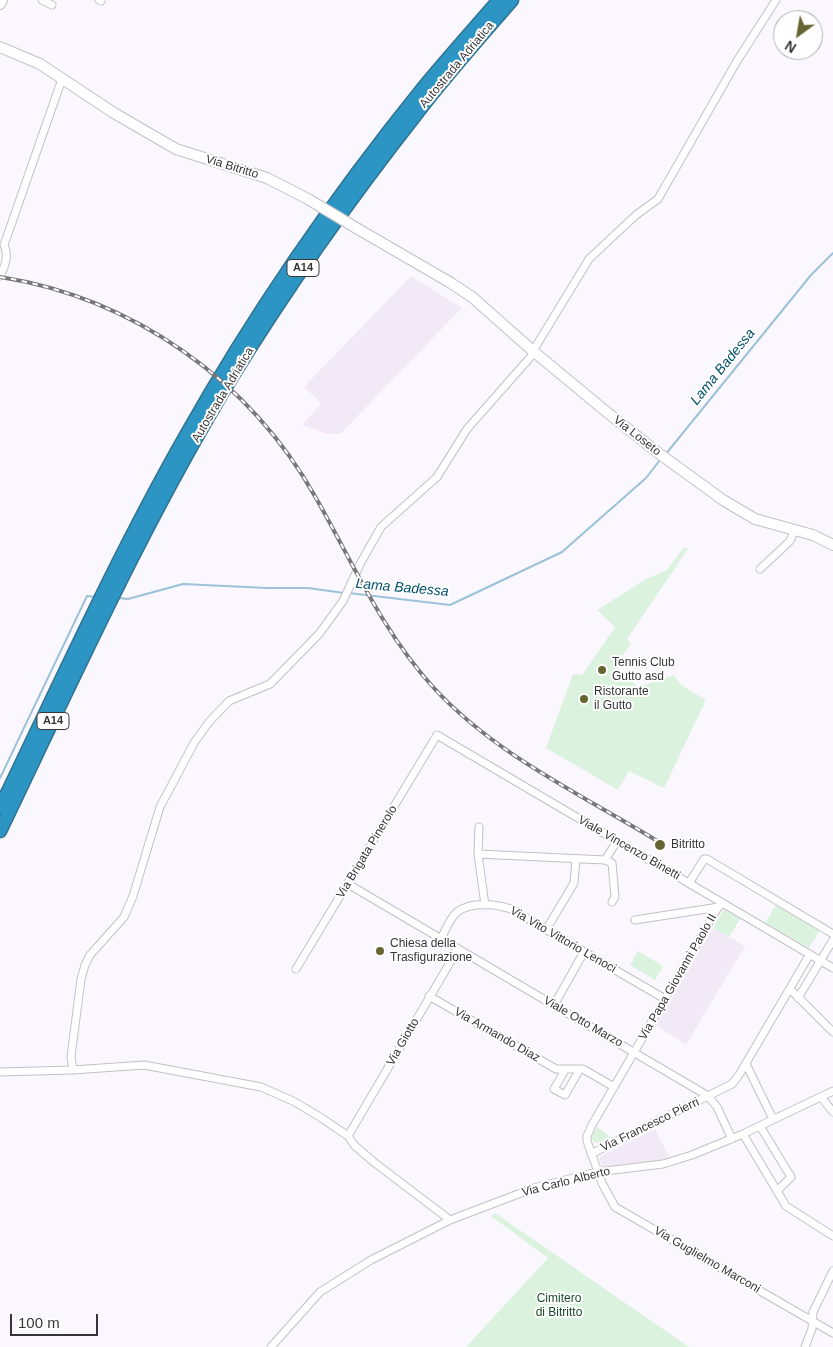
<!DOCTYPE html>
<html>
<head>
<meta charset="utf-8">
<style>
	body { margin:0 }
	#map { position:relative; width:833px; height:1347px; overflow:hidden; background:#fbf7fe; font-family:Arial,sans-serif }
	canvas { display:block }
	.north { position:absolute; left:773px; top:10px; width:50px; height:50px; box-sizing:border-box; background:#fff; border:1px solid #afaeaf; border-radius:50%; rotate:212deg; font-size:14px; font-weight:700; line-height:20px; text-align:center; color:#373538 }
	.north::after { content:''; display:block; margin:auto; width:18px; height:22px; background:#666531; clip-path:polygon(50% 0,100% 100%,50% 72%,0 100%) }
	.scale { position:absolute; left:10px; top:1314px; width:88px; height:22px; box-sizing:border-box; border:2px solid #373538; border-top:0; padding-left:6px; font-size:15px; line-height:18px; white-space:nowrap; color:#373538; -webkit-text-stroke:4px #fff; paint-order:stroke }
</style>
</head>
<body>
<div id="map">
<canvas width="833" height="1347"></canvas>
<div class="north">N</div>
<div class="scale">100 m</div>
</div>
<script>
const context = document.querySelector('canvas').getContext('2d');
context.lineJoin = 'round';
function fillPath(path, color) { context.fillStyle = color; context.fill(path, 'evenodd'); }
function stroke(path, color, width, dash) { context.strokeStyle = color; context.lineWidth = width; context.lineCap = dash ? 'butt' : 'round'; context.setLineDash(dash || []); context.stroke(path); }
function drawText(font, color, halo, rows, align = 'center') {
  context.font = font + ' Arial,sans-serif'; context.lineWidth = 4; context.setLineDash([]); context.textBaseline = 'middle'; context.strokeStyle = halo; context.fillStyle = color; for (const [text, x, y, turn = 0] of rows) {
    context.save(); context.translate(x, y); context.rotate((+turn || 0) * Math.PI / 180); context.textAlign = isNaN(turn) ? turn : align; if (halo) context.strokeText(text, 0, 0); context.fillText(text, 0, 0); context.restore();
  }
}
fillPath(new Path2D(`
	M 411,276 L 462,308 L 340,434 L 327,434 L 302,425 L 321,403 L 304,387 Z
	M 713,928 L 745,946 L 686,1045 L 656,1025 Z
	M 655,1129 L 670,1159 L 602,1167 L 599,1157 Z`), '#f2e9f7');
fillPath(new Path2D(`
	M 684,547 L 688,549 L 627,639 L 631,644 L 615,665 L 638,687 L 674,675 L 681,685 L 706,700 L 664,788 L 629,771 L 618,790 L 546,748 L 573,674 L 582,675 L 615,627 L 597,610 L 646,579 L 667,570 Z
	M 776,905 L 820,930 L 809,948 L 765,923 Z
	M 724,909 L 740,919 L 729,937 L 713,928 Z
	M 638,951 L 663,966 L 655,980 L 630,965 Z
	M 597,1127 L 612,1138 L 600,1144 L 594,1142 L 591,1137 Z
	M 495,1213 L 689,1347 L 466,1347 L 548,1258 L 491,1216 Z`), '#dbf2df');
stroke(new Path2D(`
	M 665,455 L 811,275 L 833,253
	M 349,593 L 450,605 L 562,552 L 646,478 L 660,460
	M 119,598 L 128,599 L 183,584 L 267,588 L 308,588 L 344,593
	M 0,778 L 87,596 L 96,597`), '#9bc2d7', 2);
const street = new Path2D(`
	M 42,0 L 52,5
	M 99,0 L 101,1
	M 0,276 C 5,267 9,255 4,245 L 62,79
	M 533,351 L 589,259 L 636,215 L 658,199 L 737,61 L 776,0
	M 760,569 L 790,541 L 795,529
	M 479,827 L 478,854 L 485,905
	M 478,854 L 605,860
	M 689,883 L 703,861 L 704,859 L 707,859 L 833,934
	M 348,884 L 708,1096 L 717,1107 L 732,1139
	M 612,902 L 615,897 L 612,863 L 605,860 L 617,841
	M 721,902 L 592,1125 L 587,1136 L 587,1141 L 602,1183 L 615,1207 L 833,1333
	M 635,920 L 719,907
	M 546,930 L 574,883 L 576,859
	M 441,939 C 445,931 450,918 457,912 C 472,901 495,904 511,909 L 665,999
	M 296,969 L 437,735 L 833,968
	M 790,989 L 833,1032
	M 429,996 L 556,1069 L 583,1069 L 614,1087
	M 798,998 L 833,940
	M 554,1005 L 584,952
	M 746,1064 L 773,1119
	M 565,1070 L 554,1089 L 565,1095 L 580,1069
	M 0,1072 L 73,1070
	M 821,1097 L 833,1112
	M 760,1126 L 791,1177 L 777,1191
	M 743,1134 L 786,1206 L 833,1236
	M 348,1136 L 458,949
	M 591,1154 L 732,1084 L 739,1075 L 810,954
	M 450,1220 L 375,1163 L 355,1146 L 348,1136 L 320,1117 L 293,1101 L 261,1087 L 144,1065 L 73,1070 L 71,1057 L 81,979 L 85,965 L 90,955 L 124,917 L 133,896 L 160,807 L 194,743 L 209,722 L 229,701 L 270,684 L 319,634 L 343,601 L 360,564 L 381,527 L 437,477 L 467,429 L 534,353
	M 271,1347 L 320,1292 L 371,1260 L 450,1220 L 534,1188 L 597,1172 L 663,1164 L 692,1155 L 743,1134 L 833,1091
	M 805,1347 L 812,1329 L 813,1312 L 833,1271`);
const secondary = new Path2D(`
	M 0,4 L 2,0
	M 0,47 L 40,64 L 114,113 L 176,149 L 267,178 L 308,199
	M 358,229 L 451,283 L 472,297 L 533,351 L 603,409 L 657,452 L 723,500 L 755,519 L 813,535 L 833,545`);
const highway = new Path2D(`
	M 0,808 C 60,684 116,559 184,439 C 253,316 335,197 424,87 C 448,58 474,29 499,0
	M 0,831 C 74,677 144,521 233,375 C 289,284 351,197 417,113 C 447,74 480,37 512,0`);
stroke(street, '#c4c0c6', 9);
stroke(secondary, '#c4c0c6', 12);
stroke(highway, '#307392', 15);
stroke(street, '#fff', 7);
stroke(secondary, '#fff', 10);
stroke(highway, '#2c95c3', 12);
const rail = new Path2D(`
	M 0,277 C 133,298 250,380 316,498 C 353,563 382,631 433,687 C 496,756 585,796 664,845`);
stroke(rail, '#79767a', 4);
stroke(rail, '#fff', 2, [5.5]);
const secondaryBridge = new Path2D(`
	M 308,199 L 358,229`);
stroke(secondaryBridge, '#c4c0c6', 12, []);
stroke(secondaryBridge, '#fff', 10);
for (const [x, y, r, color] of [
	[602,670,5,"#666531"],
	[584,699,5,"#666531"],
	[660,845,6,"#666531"],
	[380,951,5,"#666531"]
]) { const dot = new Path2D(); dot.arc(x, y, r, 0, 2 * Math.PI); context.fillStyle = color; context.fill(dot); stroke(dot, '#fff', 2); }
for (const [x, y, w] of [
	[303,268,32],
	[53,721,32]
]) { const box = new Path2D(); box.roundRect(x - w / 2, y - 8.5, w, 17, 4); context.fillStyle = '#fff'; context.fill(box); stroke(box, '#373538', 1); }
drawText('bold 11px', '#373538', null, [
	["A14",303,268],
	["A14",53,721]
]);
drawText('12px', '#373538', '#fff', [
	["Autostrada Adriatica",457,65,-50],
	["Via Bitritto",232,167,17],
	["Autostrada Adriatica",223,395,-59],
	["Via Loseto",637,436,38],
	["Viale Vincenzo Binetti",629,848,30],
	["Via Brigata Pinerolo",367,852,-59],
	["Via Vito Vittorio Lenoci",563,940,30],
	["Via Papa Giovanni Paolo II",678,977,-60],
	["Viale Otto Marzo",583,1022,30],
	["Via Armando Diaz",497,1035,30],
	["Via Giotto",403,1042,-60],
	["Via Francesco Pierri",650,1125,-26],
	["Via Carlo Alberto",566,1182,-14],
	["Via Guglielmo Marconi",707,1260,30]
]);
drawText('12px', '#373538', '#fff', [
	["Tennis Club",612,663],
	["Gutto asd",612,677],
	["Ristorante",594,692],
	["il Gutto",594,706],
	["Bitritto",671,845],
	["Chiesa della",390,944],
	["Trasfigurazione",390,958]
], 'left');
drawText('12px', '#194b27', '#fff', [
	["Cimitero",559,1299],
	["di Bitritto",559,1313]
]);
drawText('italic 14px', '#044f6c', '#fff', [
	["Lama Badessa",723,367,-51],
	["Lama Badessa",402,588,5]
]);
</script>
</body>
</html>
